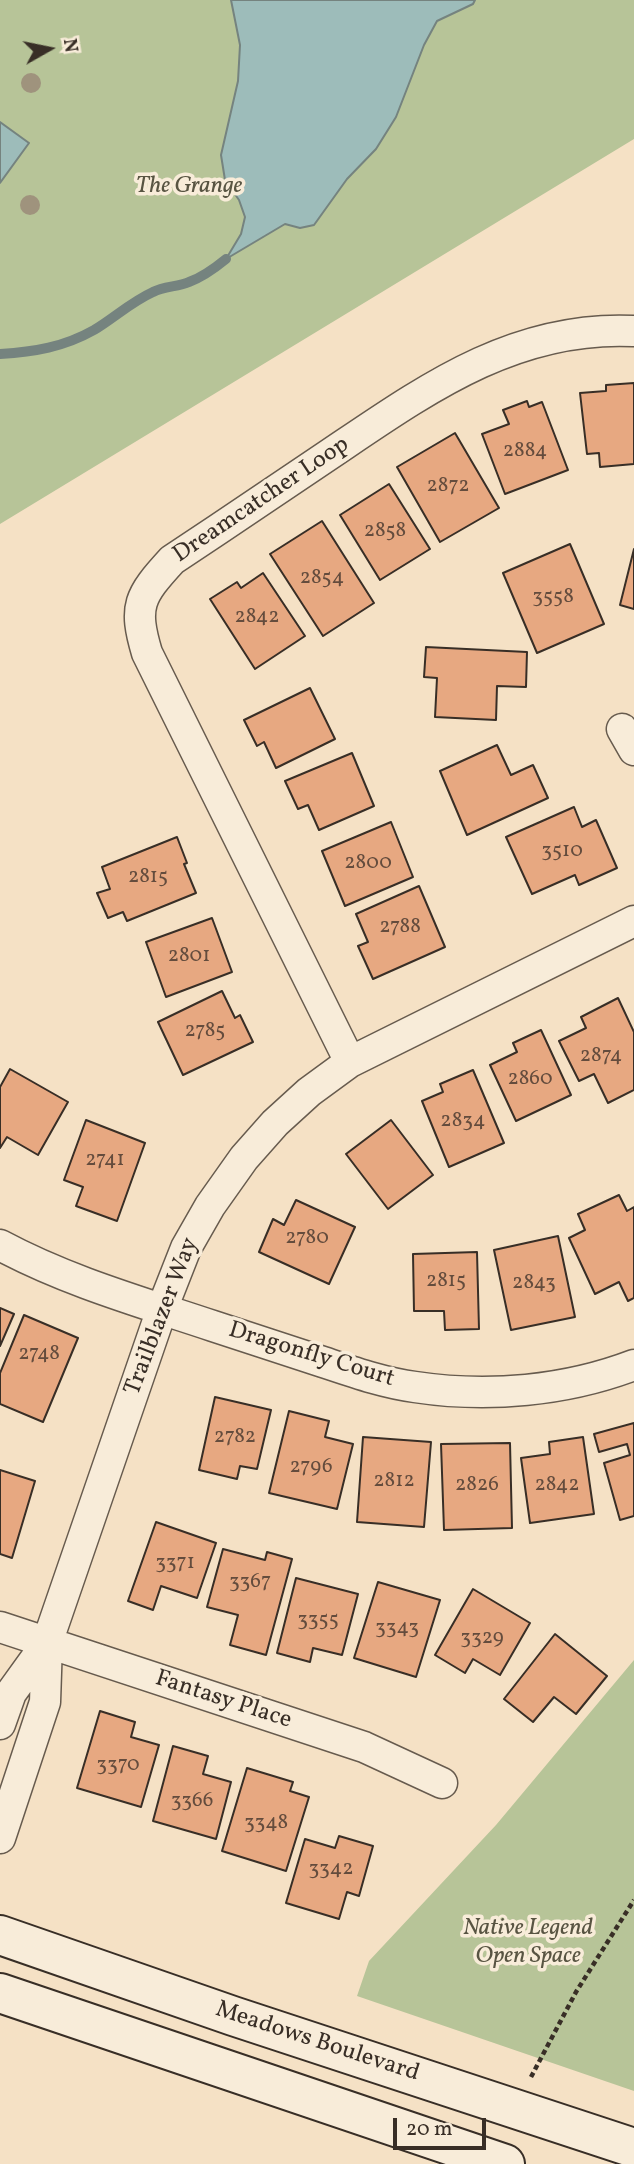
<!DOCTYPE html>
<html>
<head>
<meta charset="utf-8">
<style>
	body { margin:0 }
	#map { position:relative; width:634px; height:2164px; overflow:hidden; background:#f5e1c5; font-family:Vollkorn,serif }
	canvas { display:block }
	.north { position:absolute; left:14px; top:14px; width:70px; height:70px; -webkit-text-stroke:5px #f8ecd9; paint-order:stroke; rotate:81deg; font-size:19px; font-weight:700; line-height:28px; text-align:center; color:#382e26 }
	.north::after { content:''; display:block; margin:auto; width:24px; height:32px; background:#382e26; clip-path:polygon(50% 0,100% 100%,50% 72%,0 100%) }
	.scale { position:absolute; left:393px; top:2118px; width:93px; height:32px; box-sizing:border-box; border:4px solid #382e26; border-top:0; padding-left:9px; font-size:21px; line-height:24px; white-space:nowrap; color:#382e26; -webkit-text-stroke:5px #f8ecd9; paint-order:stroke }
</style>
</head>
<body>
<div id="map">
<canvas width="634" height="2164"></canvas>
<div class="north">N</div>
<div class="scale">20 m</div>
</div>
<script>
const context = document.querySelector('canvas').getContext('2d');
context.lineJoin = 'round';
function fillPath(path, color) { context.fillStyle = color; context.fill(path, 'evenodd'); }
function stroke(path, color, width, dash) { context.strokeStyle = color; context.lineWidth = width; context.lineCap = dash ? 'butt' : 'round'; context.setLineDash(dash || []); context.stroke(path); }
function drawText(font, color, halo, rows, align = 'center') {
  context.font = font + ' Vollkorn,serif'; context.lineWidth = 7; context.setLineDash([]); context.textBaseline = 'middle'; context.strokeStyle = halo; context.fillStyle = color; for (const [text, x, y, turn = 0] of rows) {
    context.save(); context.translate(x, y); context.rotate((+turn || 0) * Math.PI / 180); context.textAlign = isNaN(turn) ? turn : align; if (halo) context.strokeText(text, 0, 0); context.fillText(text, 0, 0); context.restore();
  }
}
fillPath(new Path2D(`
	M 0,0 L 634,0 L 634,139 L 0,524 Z
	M 634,1660 L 634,2091 L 357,1996 L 369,1961 L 496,1825 Z`), '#b7c498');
const water = new Path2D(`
	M 231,0 L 475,0 L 473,4 L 437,21 L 424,45 L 396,117 L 376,149 L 347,179 L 314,225 L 300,228 L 285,224 L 226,259 L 241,234 L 245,217 L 239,200 L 225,180 L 221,155 L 238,81 L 240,45 Z
	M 0,122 L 29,143 L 0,183 Z`);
fillPath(water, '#9dbcba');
stroke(water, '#75837f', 2);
stroke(new Path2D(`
	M 0,354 C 34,352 64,347 94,330 C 114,318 131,302 153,292 C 164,286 178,287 189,282 C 203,277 215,268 226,259`), '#75837f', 10);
const building = new Path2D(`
	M 634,383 L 634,464 L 600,467 L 599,453 L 587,454 L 580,393 L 606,391 L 606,385 Z
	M 527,401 L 529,407 L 542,402 L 568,470 L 505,494 L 482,434 L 509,424 L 503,410 Z
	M 455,433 L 499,508 L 440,542 L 397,467 Z
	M 389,484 L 430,549 L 380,580 L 340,515 Z
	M 322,521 L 374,603 L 323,636 L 270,554 Z
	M 570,544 L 604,624 L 537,653 L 503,573 Z
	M 634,549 L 634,609 L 620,605 Z
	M 263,573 L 305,636 L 255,669 L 210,599 L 237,582 L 241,588 Z
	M 426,647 L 527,652 L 526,687 L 497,686 L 496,720 L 435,717 L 437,678 L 424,677 Z
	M 310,688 L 335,739 L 276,768 L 264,742 L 257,746 L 244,720 Z
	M 497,745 L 511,775 L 533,765 L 548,798 L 467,835 L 440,771 Z
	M 352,753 L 374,806 L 319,830 L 308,805 L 298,809 L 285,781 Z
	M 574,807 L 582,827 L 596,820 L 617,868 L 579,885 L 575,875 L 532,894 L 506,837 Z
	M 391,822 L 413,877 L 345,906 L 322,851 Z
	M 177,837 L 187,863 L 184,864 L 196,893 L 127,921 L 123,912 L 108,918 L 97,893 L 110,889 L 102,867 Z
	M 419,886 L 445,947 L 373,979 L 358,946 L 368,942 L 356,914 Z
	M 212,918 L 232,972 L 166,997 L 146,942 Z
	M 222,991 L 235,1018 L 240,1015 L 253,1042 L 183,1075 L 158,1022 Z
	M 618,998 L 634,1032 L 634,1090 L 608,1103 L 594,1074 L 579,1081 L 559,1041 L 586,1028 L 581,1017 Z
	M 541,1030 L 571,1095 L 516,1121 L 490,1065 L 517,1052 L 513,1043 Z
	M 10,1069 L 68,1102 L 38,1155 L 7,1137 L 0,1148 L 0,1087 Z
	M 473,1070 L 504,1143 L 449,1167 L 422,1101 L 443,1092 L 440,1084 Z
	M 86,1120 L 145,1143 L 117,1221 L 76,1206 L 83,1187 L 64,1180 Z
	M 391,1120 L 433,1175 L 388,1209 L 346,1154 Z
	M 619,1195 L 627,1211 L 634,1207 L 634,1298 L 628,1301 L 619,1282 L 595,1294 L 569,1238 L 585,1230 L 578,1214 Z
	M 296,1200 L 355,1227 L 329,1284 L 259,1252 L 273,1219 L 284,1225 Z
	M 558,1236 L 575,1317 L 511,1330 L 494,1250 Z
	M 477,1252 L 479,1329 L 445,1330 L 444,1311 L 414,1311 L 413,1254 Z
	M 0,1308 L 14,1314 L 0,1346 Z
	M 24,1315 L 78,1338 L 43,1422 L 0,1404 L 0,1373 Z
	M 215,1397 L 271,1410 L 257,1469 L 240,1466 L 237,1479 L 199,1470 Z
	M 289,1411 L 329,1421 L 325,1437 L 353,1444 L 337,1509 L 269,1493 Z
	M 634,1423 L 634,1516 L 620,1520 L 604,1463 L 630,1455 L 627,1444 L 599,1452 L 594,1434 Z
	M 363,1437 L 431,1442 L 424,1527 L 357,1522 Z
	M 583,1437 L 594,1514 L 530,1523 L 521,1458 L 550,1454 L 549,1442 Z
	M 510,1443 L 512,1528 L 444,1530 L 441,1444 Z
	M 0,1470 L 35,1481 L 12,1558 L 0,1554 Z
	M 156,1522 L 216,1543 L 197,1598 L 161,1586 L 153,1610 L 128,1601 Z
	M 223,1549 L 265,1560 L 267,1552 L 292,1559 L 266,1655 L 230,1645 L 238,1615 L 207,1607 Z
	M 296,1578 L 358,1594 L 342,1655 L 313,1648 L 310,1662 L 277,1653 Z
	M 378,1582 L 440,1600 L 416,1677 L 354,1658 Z
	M 473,1589 L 530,1623 L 500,1675 L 473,1659 L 465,1673 L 435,1655 Z
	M 555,1634 L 607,1676 L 576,1714 L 554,1697 L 533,1722 L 504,1699 Z
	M 100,1711 L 135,1722 L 131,1737 L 159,1745 L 141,1807 L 77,1788 Z
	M 173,1746 L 208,1756 L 203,1774 L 231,1782 L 216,1839 L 153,1821 Z
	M 247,1768 L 293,1782 L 290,1791 L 309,1797 L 286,1871 L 222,1851 Z
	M 339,1836 L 373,1846 L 359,1896 L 347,1892 L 339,1919 L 286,1903 L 305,1839 L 335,1848 Z`);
fillPath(building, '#e7a881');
stroke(building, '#382e26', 2);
const minor = new Path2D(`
	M 622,729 L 634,750
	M 350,1062 L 147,653 C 133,606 139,596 172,560 C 225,525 278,489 330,454 C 425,390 514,325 634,331
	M 0,1245 C 67,1281 141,1302 213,1326 C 250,1338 286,1350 323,1362 C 353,1372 384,1383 415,1387 C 488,1398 566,1391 634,1365
	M 0,1627 L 364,1747 L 442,1783
	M 0,1724 L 11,1693 L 47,1643 L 162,1309 L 186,1248 L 210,1206 L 244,1158 L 275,1123 L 309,1092 L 350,1062 L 634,921
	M 0,1838 L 45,1702 L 47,1643`);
const secondary = new Path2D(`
	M 0,1935 L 233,2016 L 634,2148
	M 0,1993 L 505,2164`);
stroke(minor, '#675b4e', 33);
stroke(secondary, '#382e26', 42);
stroke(new Path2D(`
	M 531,2077 L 576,1992 L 634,1900`), '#382e26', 4.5, [5, 3.5]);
stroke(minor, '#f8ecd9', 30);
stroke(secondary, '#f8ecd9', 38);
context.fillStyle = '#9f937d';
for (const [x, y] of [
	[31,83],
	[30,205]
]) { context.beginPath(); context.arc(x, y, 10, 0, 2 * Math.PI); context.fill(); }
drawText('21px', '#644c3d', null, [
	["2884",525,452],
	["2872",448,487],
	["2858",385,532],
	["2854",322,579],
	["3558",553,598],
	["2842",257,618],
	["3510",562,852],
	["2800",368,864],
	["2815",148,878],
	["2788",400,928],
	["2801",189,957],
	["2785",205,1032],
	["2874",601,1057],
	["2860",530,1080],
	["2834",463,1122],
	["2741",105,1161],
	["2780",307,1239],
	["2815",446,1282],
	["2843",534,1284],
	["2748",39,1355],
	["2782",235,1438],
	["2796",311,1468],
	["2812",394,1482],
	["2826",477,1486],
	["2842",557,1486],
	["3371",175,1564],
	["3367",250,1583],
	["3355",318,1621],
	["3343",397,1629],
	["3329",482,1639],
	["3370",118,1766],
	["3366",192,1802],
	["3348",266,1824],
	["3342",331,1870]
]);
drawText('italic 24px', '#585442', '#f8ecd9', [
	["The Grange",189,188],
	["Native Legend",528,1930],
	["Open Space",528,1958]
]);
drawText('24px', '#382e26', '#f8ecd9', [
	["Dreamcatcher Loop",262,501,-34],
	["Trailblazer Way",163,1317,-69],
	["Dragonfly Court",311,1356,17],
	["Fantasy Place",223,1701,18],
	["Meadows Boulevard",317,2043,18]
]);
</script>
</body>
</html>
